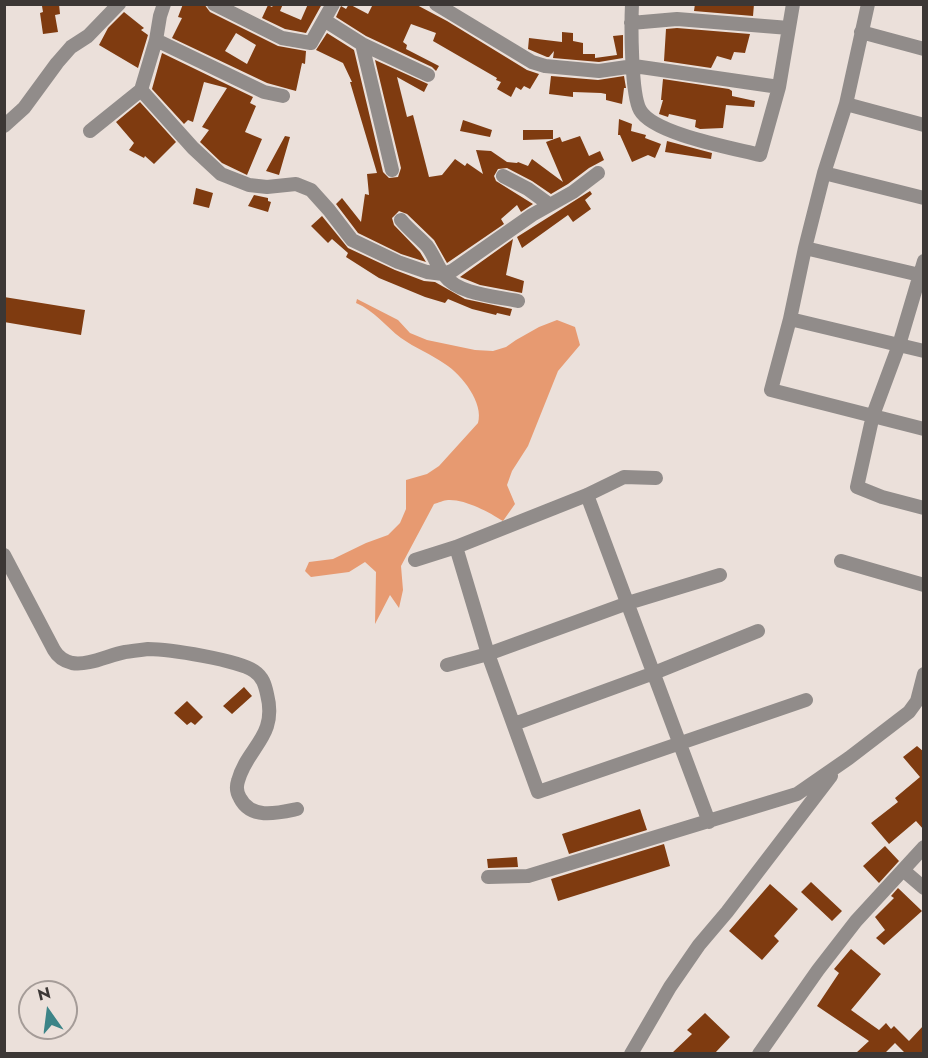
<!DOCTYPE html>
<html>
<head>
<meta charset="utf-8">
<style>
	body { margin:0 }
	#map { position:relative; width:928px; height:1058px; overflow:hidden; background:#ebe0da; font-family:Jost,sans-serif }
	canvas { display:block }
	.frame { position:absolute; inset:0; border:6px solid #3c3735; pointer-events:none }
	.north { position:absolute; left:18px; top:980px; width:60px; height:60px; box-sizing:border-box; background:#ebe0da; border:2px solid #a59c98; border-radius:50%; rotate:346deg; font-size:16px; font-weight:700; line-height:24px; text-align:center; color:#3c3735 }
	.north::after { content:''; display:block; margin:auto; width:21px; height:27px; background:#3c8487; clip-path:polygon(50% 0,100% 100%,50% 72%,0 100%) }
</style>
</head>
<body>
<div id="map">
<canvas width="928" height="1058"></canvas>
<div class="frame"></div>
<div class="north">N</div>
</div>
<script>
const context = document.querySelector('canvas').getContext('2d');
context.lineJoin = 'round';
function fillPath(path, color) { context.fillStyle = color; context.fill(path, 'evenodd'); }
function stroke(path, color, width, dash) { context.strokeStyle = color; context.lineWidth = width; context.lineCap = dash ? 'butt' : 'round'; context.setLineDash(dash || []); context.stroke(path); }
fillPath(new Path2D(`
	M 357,299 L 398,320 L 410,333 L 427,340 L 475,350 L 493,351 L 506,347 L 516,340 L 539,327 L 557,320 L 575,327 L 580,345 L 558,371 L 528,446 L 512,471 L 507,485 L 515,504 L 503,521 C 489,512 465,499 448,500 C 444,500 438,503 434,504 L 401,566 L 403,590 L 399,608 L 390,595 L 375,624 L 376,572 L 365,562 L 349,572 L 311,577 L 305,571 L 309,562 L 333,559 L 366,543 L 388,535 L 400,523 L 406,509 L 406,480 L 427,474 L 439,466 L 478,423 C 484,403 462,375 445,364 C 431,354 415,348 401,338 C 385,326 375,311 356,303 Z`), '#e79a71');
fillPath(new Path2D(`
	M 59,4 L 60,14 L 55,15 L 58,32 L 43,34 L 40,13 L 43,12 L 42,6 Z
	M 183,4 L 204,4 L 210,12 L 278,46 L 306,51 L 305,64 L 302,63 L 296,91 L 267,83 L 172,38 L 182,18 L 178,17 ZM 236,33 L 256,45 L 247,64 L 225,51 Z
	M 274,4 L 283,4 L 280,11 L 301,20 L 308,4 L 322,4 L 306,33 L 285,29 L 262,18 L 268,5 L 272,7 Z
	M 349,4 L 368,14 L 373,4 L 415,4 L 447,21 L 527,70 L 539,74 L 530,89 L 524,86 L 521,90 L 516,87 L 511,97 L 497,89 L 501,82 L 496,80 L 497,78 L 433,41 L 436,33 L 411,24 L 403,42 L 407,45 L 406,49 L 439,66 L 436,71 L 432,67 L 366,36 L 336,17 L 341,6 L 346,9 Z
	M 695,4 L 754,4 L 753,16 L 694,11 Z
	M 124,12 L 144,28 L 141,30 L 148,35 L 138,68 L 99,45 L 108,28 Z
	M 677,28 L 750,34 L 745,53 L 734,52 L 731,60 L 717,56 L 711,68 L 664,61 L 666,29 Z
	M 562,32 L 573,33 L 573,41 L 583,43 L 583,54 L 595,54 L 595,58 L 617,55 L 613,36 L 623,35 L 623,58 L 599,62 L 553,58 L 554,51 L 549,57 L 547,57 L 528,49 L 529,38 L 562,42 Z
	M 327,33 L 354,50 L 383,172 L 389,178 L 398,177 L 401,168 L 375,60 L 428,84 L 424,92 L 397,77 L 407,117 L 413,115 L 429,177 L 442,175 L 455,159 L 465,166 L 467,163 L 483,174 L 476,150 L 491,151 L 507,162 L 517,163 L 518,162 L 528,166 L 532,159 L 563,182 L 546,142 L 560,137 L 562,142 L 580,136 L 589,156 L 600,151 L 604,160 L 589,168 L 568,184 L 551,194 L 532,181 L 507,168 L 498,169 L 494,176 L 496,181 L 533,204 L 521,212 L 517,205 L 501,219 L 504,224 L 447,263 L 434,240 L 407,214 L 399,211 L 392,218 L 394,225 L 420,252 L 426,262 L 401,254 L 358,233 L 336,204 L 342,198 L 361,222 L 365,194 L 369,195 L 367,174 L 377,173 L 350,82 L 352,82 L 343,63 L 316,50 Z
	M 162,53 L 253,97 L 250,103 L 256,106 L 245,132 L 262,139 L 247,175 L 222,163 L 200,142 L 209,130 L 202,127 L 227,88 L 204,82 L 193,122 L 188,120 L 184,124 L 152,89 Z
	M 551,76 L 598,80 L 624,76 L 626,88 L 624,88 L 622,104 L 606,100 L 606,94 L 601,93 L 573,92 L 573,97 L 549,94 Z
	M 663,79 L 729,89 L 732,91 L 732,96 L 755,101 L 754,107 L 726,105 L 723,128 L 700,129 L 695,127 L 696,120 L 669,114 L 668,117 L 659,114 L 663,100 L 661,100 Z
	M 140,102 L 176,142 L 154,164 L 145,156 L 144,158 L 129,150 L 134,143 L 116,122 Z
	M 619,119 L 632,124 L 631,131 L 646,135 L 645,138 L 661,144 L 655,158 L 648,155 L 632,162 L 620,135 L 618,135 Z
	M 463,120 L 492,130 L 490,137 L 460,131 Z
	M 523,130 L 553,130 L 553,139 L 523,140 Z
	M 285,136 L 290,137 L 279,175 L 266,171 Z
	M 667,141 L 712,153 L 711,159 L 665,152 Z
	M 196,188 L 213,193 L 209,208 L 193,204 Z
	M 590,191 L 592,194 L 585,200 L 591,209 L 573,222 L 568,215 L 522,248 L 517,237 Z
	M 254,195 L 268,198 L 268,201 L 271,202 L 268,212 L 248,206 Z
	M 322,216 L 348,248 L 395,270 L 424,281 L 435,282 L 465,299 L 512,309 L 510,316 L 497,313 L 496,315 L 472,309 L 448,299 L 445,303 L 425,297 L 379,278 L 346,257 L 348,253 L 332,239 L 328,243 L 311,226 Z
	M 513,239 L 506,275 L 524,281 L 522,293 L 480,285 L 460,277 Z
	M 4,297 L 85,310 L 81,335 L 4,322 Z
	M 244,687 L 252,696 L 232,714 L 223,706 Z
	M 187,701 L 203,717 L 195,725 L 191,722 L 187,725 L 174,713 Z
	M 917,746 L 924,752 L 924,830 L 916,821 L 889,844 L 871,823 L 898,802 L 895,798 L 920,777 L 903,757 Z
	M 640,809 L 647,830 L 569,854 L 562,834 Z
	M 664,844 L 670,866 L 558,901 L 551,879 Z
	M 885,846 L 899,861 L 879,883 L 863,866 Z
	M 517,857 L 518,867 L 488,868 L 487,859 Z
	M 811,882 L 842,911 L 832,921 L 801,892 Z
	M 770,884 L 798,909 L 774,936 L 779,941 L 762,960 L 729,931 Z
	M 898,888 L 922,911 L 884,945 L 876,938 L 885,930 L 875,917 L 894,898 L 891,896 Z
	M 851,949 L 881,974 L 851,1010 L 879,1030 L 886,1023 L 891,1029 L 894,1026 L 909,1041 L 924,1025 L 924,1053 L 905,1053 L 895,1043 L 885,1053 L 856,1053 L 869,1041 L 817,1006 L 839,973 L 834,969 Z
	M 705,1013 L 730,1037 L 715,1053 L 672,1053 L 692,1034 L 687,1030 Z`), '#7f3b10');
stroke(new Path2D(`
	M 214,4 L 282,38 L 311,43 L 333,4
	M 436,4 L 532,62 L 545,66 L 599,71 L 634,66 L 779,87
	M 632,4 C 631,25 631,94 640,110 C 653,134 733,148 760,155 L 779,87 L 793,4
	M 868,4 L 846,104 L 824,173 L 805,248 L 790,319 L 771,390 L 924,429
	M 324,20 L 362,44 L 428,75
	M 631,23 L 677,19 L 789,28
	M 861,32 L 924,49
	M 156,40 L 264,92 L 283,96
	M 362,44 L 392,170
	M 141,90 L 193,148 L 221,174 L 249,185 L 267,187 L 296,184 L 311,190 L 329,210 L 352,240 L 398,262 L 427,272 L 443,274 L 452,271 L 532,215 L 573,192 L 598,173
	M 846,104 L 924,125
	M 4,126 L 24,108 L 57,63 L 71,47 L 88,36 L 119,4
	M 90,131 L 141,90 L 156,40 L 160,16 L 164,4
	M 824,173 L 924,198
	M 503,176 L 528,189 L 550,205
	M 401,220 C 409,230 419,237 427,246 C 434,255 437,266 444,275 C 459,295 495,296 518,301
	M 805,248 L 924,276
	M 924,261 L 899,345 L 873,415 L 857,487 L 882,497 L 924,508
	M 790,319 L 924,351
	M 587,495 L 709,822
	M 456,547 L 488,654 L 538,792 L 806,700
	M 4,555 L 54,650 C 58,657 64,661 72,663 C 88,666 109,655 125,652 C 132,651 140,650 148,649 C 169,649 238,660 254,671 C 263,677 265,685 267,694 C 278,737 247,747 238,781 C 236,787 237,793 240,798 C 251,820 278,813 297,809
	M 415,560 L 456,547 L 587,495 L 624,477 L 656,478
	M 841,561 L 924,585
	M 447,665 L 488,654 L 628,603 L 720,575
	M 514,724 L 654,673 L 758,631
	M 903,870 L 924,888
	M 488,877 L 528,876 L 797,794 L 849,758 L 909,712 L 917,701 L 924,674
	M 631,1054 L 670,987 L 699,945 L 727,912 L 831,776
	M 759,1054 L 818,970 L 856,921 L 924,847`), '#918c8a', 14);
</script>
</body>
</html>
